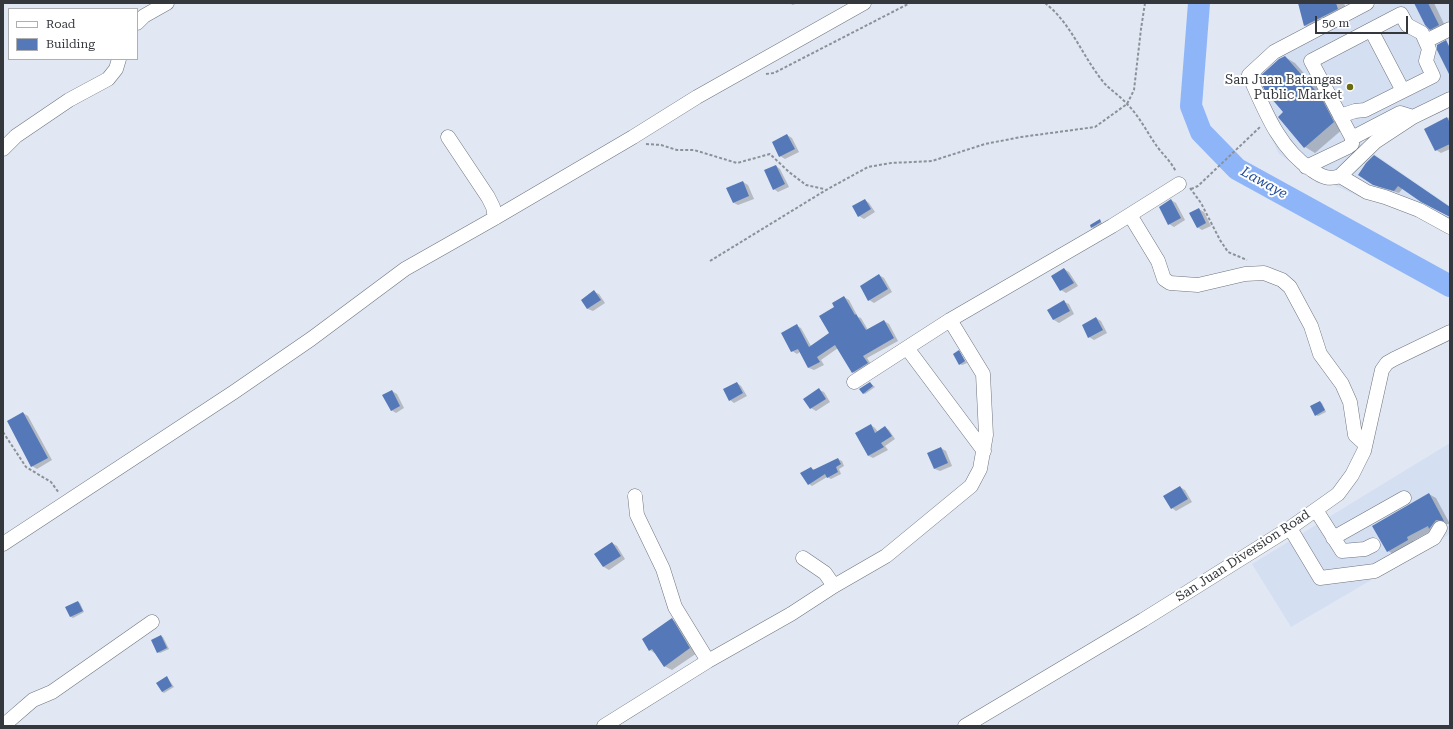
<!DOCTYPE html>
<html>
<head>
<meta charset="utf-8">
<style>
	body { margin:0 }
	#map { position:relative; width:1453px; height:729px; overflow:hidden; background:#e1e8f3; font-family:"Roboto Serif",serif }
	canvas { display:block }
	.frame { position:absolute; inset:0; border:4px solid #34373b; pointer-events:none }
	.legend { position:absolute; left:8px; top:8px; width:130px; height:52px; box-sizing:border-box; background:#fff; border:1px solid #aeafb1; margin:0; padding:5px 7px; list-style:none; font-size:12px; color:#34373b }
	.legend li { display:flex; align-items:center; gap:8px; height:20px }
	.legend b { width:20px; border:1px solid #aeafb1 }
	.scale { position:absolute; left:1315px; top:16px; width:93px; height:18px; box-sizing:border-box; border:2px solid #34373b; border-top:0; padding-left:5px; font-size:12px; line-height:14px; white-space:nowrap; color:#34373b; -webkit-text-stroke:3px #fff; paint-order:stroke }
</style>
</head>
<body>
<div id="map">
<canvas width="1453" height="729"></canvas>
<div class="frame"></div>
<ul class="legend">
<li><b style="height:5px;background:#fff"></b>Road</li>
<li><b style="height:11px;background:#5579b8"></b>Building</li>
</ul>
<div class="scale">50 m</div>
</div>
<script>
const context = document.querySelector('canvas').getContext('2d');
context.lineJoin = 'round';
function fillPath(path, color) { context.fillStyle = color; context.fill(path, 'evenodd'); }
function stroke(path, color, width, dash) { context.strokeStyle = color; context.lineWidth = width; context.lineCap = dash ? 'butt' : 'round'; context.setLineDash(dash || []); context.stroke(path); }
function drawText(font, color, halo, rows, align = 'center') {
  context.font = font + ' "Roboto Serif",serif'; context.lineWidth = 4; context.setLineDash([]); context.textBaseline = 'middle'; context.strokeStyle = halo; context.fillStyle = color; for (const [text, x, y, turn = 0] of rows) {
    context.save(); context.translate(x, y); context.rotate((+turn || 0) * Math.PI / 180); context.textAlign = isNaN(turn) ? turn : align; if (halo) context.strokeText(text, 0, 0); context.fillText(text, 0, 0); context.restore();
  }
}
fillPath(new Path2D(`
	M 1380,3 L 1450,3 L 1450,92 L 1409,112 L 1361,140 L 1363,146 L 1450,206 L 1450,233 L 1382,200 L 1358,196 L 1307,173 L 1279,154 L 1266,127 L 1248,82 L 1284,52 Z
	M 1450,443 L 1450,534 L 1291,627 L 1252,564 Z`), '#d4dff2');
fillPath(new Path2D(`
	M 789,3 L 797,3 L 793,5 Z
	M 1299,3 L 1344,3 L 1348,14 L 1315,32 L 1305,26 Z
	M 1415,3 L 1434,3 L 1447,30 L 1439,34 L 1430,29 Z
	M 1285,57 L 1295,63 L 1331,104 L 1344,128 L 1315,153 L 1305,147 L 1279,117 L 1285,112 Z
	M 1450,117 L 1450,149 L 1441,153 L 1436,150 L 1425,129 Z
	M 787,135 L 792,138 L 799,152 L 785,159 L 780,156 Z
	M 1367,163 L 1450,207 L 1450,216 L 1403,188 L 1399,193 L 1379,187 L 1374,184 Z
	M 776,166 L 780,169 L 789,187 L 778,192 L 774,189 Z
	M 743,182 L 748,185 L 754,199 L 738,205 L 734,203 Z
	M 865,200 L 869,203 L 875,212 L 864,219 L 859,216 Z
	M 1171,200 L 1176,203 L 1185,220 L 1174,227 L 1169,224 Z
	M 1199,209 L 1204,212 L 1211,226 L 1202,230 L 1197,227 Z
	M 1100,221 L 1103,224 L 1094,229 L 1092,227 L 1091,225 Z
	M 1064,269 L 1069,272 L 1078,286 L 1066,293 L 1061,290 Z
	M 879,275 L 884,278 L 892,292 L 874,303 L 869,300 Z
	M 594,292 L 599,294 L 605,303 L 593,311 L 588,309 L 582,300 Z
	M 844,297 L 849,300 L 858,317 L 861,318 L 868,330 L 884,321 L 889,324 L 898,341 L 867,358 L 872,366 L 858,375 L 853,372 L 838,348 L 821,360 L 824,365 L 814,370 L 809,368 L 800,352 L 797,354 L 792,351 L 797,326 L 801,328 L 811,346 L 830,333 L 836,307 Z
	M 1064,302 L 1069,304 L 1074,314 L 1059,323 L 1054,320 L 1049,310 Z
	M 1096,318 L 1101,321 L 1107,333 L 1094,340 L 1089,337 Z
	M 959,351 L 967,363 L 962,365 L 960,364 Z
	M 737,383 L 741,386 L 747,396 L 734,403 L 730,400 Z
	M 870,383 L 875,387 L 865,394 L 863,393 Z
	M 819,390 L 824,392 L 830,402 L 816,411 L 811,408 Z
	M 392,391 L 397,394 L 404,408 L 396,413 L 391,410 Z
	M 1320,402 L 1322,403 L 1326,412 L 1318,416 L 1316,415 Z
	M 23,413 L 28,416 L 52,460 L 37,469 L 32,466 Z
	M 871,425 L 875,428 L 878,432 L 885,427 L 889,430 L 895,439 L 885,446 L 888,450 L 873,458 L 869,456 Z
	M 941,448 L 946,451 L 952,466 L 940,471 L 935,469 Z
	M 838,459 L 842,461 L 844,466 L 839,469 L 841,474 L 831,479 L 827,477 L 812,486 L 809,484 L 811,468 L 815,470 Z
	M 1180,487 L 1185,490 L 1192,502 L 1176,511 L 1172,508 Z
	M 1429,494 L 1436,498 L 1450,524 L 1443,524 L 1413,541 L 1414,543 L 1395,555 L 1388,551 Z
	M 612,543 L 617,546 L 625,559 L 609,570 L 604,567 L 596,554 Z
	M 78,602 L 80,603 L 84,612 L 73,618 L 71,617 L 67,608 Z
	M 672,620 L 680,624 L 697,653 L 672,670 L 664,666 L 656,654 L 650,650 L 643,639 Z
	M 161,636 L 163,637 L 169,649 L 160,653 L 157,652 Z
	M 167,677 L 174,687 L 164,693 L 162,692 Z`), '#0003');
stroke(new Path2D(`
	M 1199,3 L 1191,106 L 1201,132 L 1237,169 L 1450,286`), '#8eb5f8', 22);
fillPath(new Path2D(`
	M 1298,3 L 1336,3 L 1338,9 L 1304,26 Z
	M 1414,3 L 1428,3 L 1439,25 L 1430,30 L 1425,25 Z
	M 1446,40 L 1450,48 L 1450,76 L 1437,50 L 1437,45 Z
	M 1285,56 L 1321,97 L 1334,122 L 1304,148 L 1278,117 L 1283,112 L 1265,91 L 1259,77 L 1279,59 Z
	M 1447,117 L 1450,123 L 1450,144 L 1435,151 L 1424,129 Z
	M 787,134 L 795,149 L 779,157 L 772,142 Z
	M 1374,155 L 1450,207 L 1450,217 L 1421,202 L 1398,186 L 1394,191 L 1373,185 L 1358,175 L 1366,163 Z
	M 776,165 L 785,184 L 773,190 L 764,170 Z
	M 743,181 L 749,196 L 733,203 L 726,188 Z
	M 865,199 L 871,209 L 858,217 L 852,206 Z
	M 1171,199 L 1181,218 L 1168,225 L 1159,207 Z
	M 1199,208 L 1206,223 L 1197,228 L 1189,213 Z
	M 1100,219 L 1101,222 L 1091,228 L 1090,225 Z
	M 1064,268 L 1074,283 L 1060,291 L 1051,276 Z
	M 879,274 L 888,289 L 868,301 L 860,286 Z
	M 594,290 L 601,300 L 587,309 L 581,300 Z
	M 844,296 L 855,315 L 856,314 L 866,330 L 884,320 L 894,338 L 863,356 L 868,363 L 852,373 L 835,345 L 817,357 L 820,362 L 808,368 L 798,349 L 791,352 L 781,333 L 797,324 L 809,347 L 829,333 L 819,316 L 834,307 L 832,303 Z
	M 1064,300 L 1070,311 L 1053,320 L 1047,310 Z
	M 1096,317 L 1103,330 L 1088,338 L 1082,325 Z
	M 959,350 L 965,361 L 959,365 L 953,354 Z
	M 737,382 L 743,393 L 729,401 L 723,389 Z
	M 870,382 L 873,386 L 863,394 L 859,389 Z
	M 819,388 L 826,399 L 810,409 L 803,399 Z
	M 392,390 L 400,406 L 391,411 L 382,395 Z
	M 1320,401 L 1325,410 L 1315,416 L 1310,406 Z
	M 23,412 L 48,458 L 31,467 L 7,421 Z
	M 871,424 L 875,433 L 885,426 L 892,436 L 881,443 L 884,447 L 868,456 L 855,433 Z
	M 941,447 L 948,463 L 934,469 L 927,453 Z
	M 838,458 L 841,464 L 836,467 L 838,472 L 827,478 L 825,474 L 808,485 L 800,473 L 811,467 L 813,470 Z
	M 1180,486 L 1188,499 L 1171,509 L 1163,496 Z
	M 1429,493 L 1444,521 L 1436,520 L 1429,529 L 1428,526 L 1407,537 L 1408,540 L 1387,552 L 1372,526 Z
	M 612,542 L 621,556 L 603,567 L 594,554 Z
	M 78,601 L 83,611 L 70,617 L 65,607 Z
	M 672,618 L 690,648 L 664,667 L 652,649 L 649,651 L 642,639 Z
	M 161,635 L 167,648 L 157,653 L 151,640 Z
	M 167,676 L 172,686 L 162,692 L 156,683 Z`), '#5579b8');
const minor = new Path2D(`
	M 1367,3 L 1274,52 L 1249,75 C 1264,109 1279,149 1312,170 C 1322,177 1329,180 1340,176 L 1375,142 L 1413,117 L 1450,99
	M 137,23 L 144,16 L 167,3
	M 1371,30 L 1403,91
	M 1426,41 L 1450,29
	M 448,137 L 488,197 L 493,207 L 495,218
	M 1352,138 L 1400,113 L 1413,117
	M 3,149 L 16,136 L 69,100 L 108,79 L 116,69 L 119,59
	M 1306,167 L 1348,147 L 1352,144 L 1352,138 L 1311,61 L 1401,14 L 1407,25 L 1422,33 L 1429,49 L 1426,61 L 1433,76 L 1365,110 L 1355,111 L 1340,116
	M 1340,176 L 1367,192 L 1385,197 L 1419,210 L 1450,227
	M 1130,215 L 1158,261 L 1164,279 L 1170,283 L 1198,285 L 1245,274 L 1264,273 L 1282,280 L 1290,287 L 1311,326 L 1320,354 L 1342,384 L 1350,402 L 1355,435 L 1365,444
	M 907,348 L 984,451
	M 854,382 L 950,320 L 1112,226 L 1179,184
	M 635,496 L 637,515 L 663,569 L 675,607 L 708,661
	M 1316,510 L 1342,551 L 1365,549 L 1373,545
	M 1290,528 L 1320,578 L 1375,571 L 1434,538 L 1440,528
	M 1333,538 L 1404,498
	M 3,544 L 234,392 L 311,339 L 405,269 L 495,218 L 633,137 L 697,97 L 864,3
	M 803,558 L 825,573 L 834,586
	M 3,726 L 33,700 L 52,692 L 152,622
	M 604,726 L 708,661 L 791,614 L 834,586 L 886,556 L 971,486 L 980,469 L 986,435 L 983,374 L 950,320
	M 965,726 L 1143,620 L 1290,528 L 1338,494 L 1352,475 L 1364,451 L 1382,370 L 1387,363 L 1394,359 L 1450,332`);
stroke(minor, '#6e747e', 15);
stroke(new Path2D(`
	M 1045,3 C 1072,24 1083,58 1105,84 C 1112,91 1121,97 1128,105 C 1139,116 1147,132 1156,145 C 1162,154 1171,161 1176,172
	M 766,74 L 774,73 L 910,3
	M 646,144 L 661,145 L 677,150 L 694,150 L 737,163 L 770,154 L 789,172 L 806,185 L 824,189
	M 1190,188 L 1201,203 L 1220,240 L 1228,252 L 1247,260
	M 1191,189 L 1198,186 L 1260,127
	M 710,261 L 826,190 L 868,167 L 891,163 L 932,161 L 985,144 L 1021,137 L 1095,127 L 1127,104 L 1134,90 L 1141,29 L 1145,3
	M 3,432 L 26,467 L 51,482 L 59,493`), '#8c9199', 2, [3, 2]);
stroke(minor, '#fff', 14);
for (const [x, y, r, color] of [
	[1350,87,4,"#6b6c0e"]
]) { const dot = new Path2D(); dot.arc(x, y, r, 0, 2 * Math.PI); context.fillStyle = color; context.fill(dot); stroke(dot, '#fff', 1.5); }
drawText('13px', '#34373b', '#fff', [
	["San Juan Batangas",1342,80],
	["Public Market",1342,95]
], 'right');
drawText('13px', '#34373b', '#fff', [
	["San Juan Diversion Road",1243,556,-33]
]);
drawText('italic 14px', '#214c9a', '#fff', [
	["Lawaye",1264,183,29]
]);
</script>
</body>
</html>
